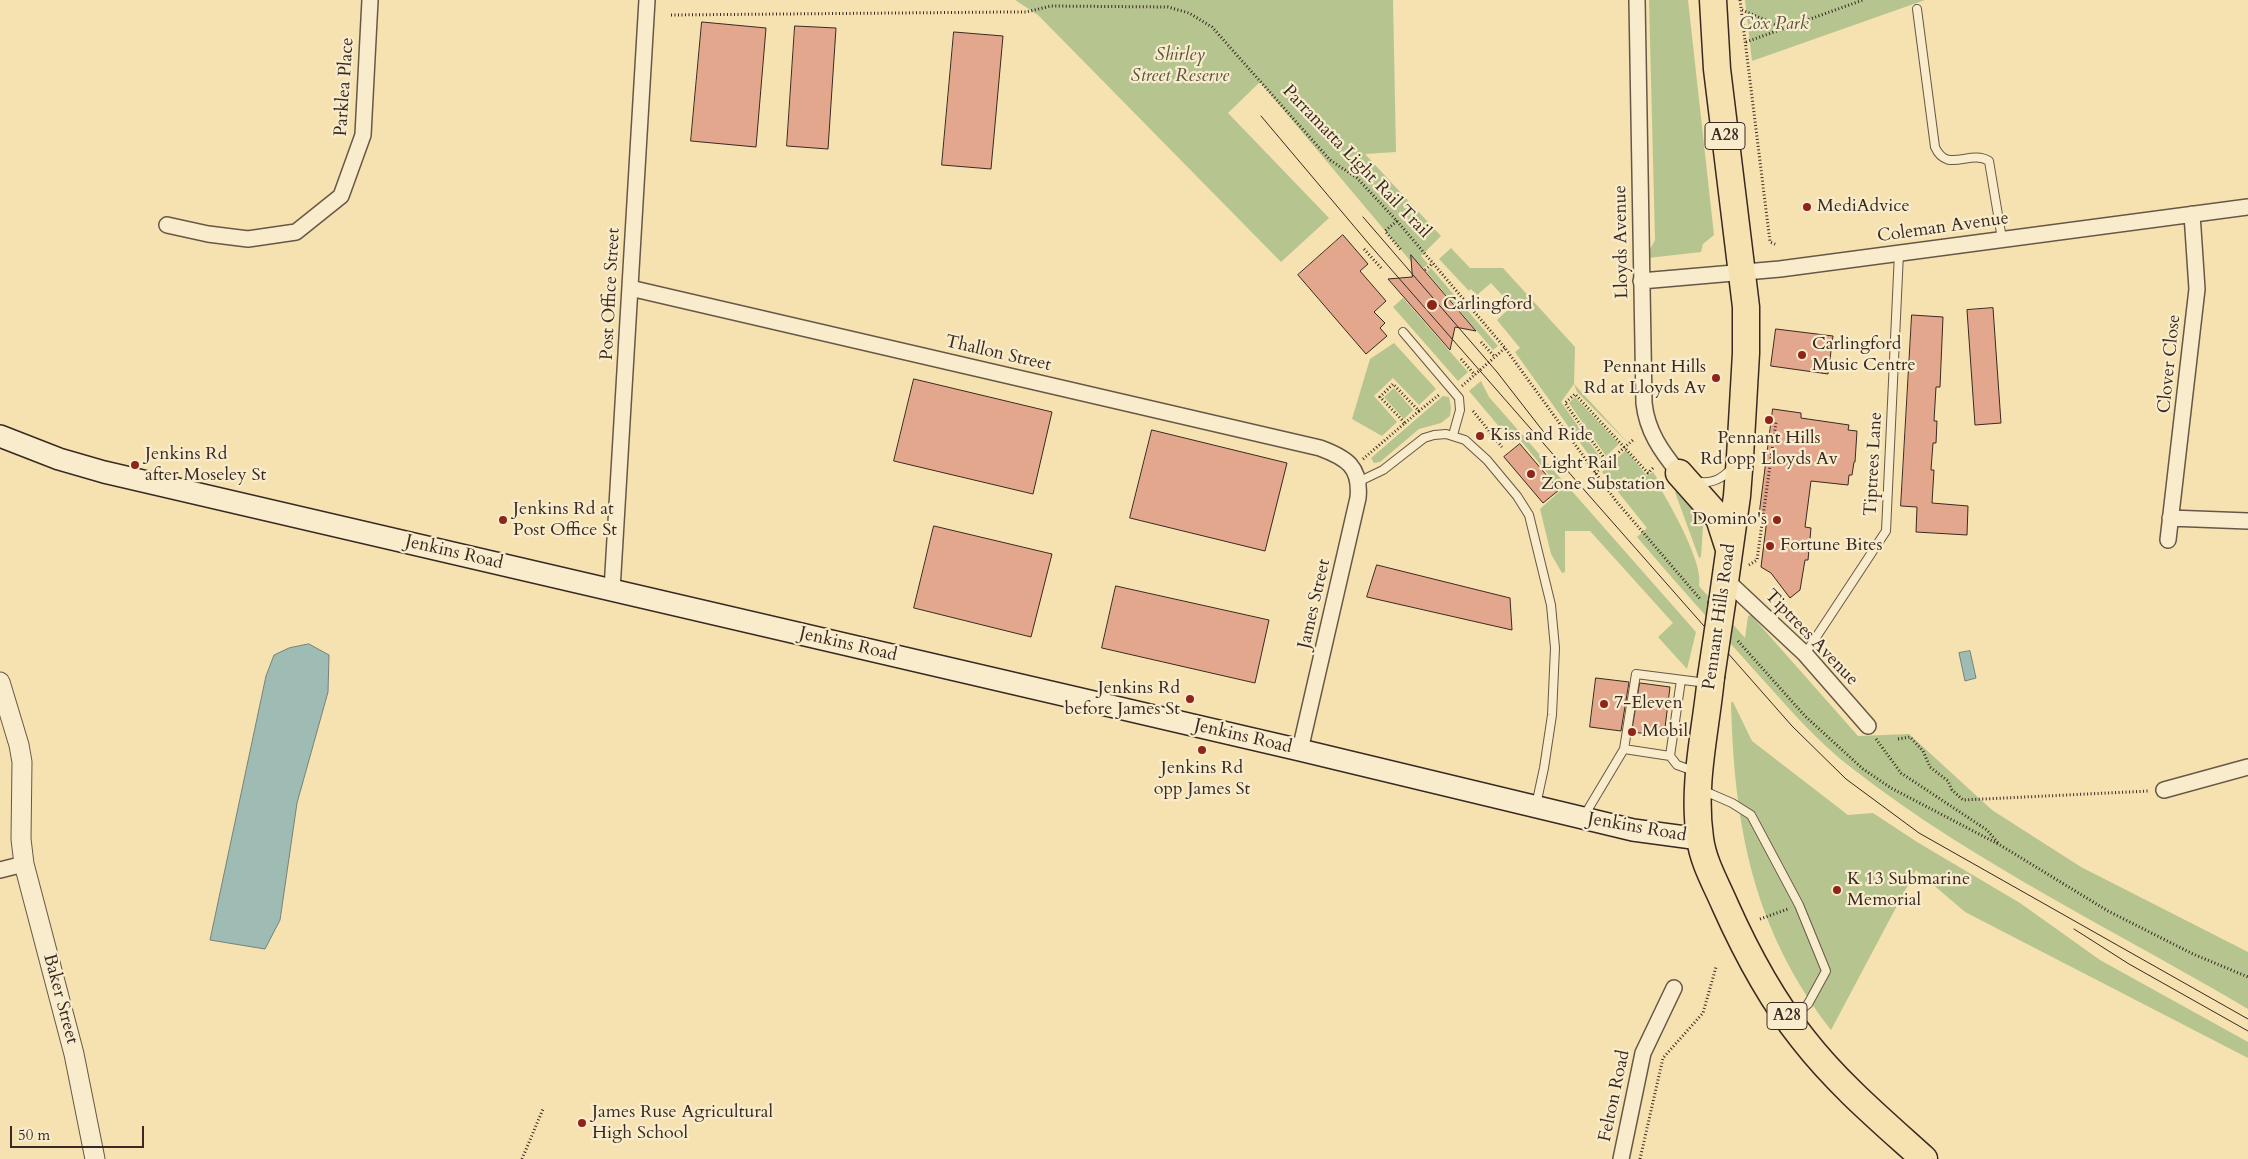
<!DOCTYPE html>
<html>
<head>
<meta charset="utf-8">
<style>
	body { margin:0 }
	#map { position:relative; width:2248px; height:1159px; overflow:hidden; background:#f5e2b0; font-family:Cardo,serif }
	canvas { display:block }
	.scale { position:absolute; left:10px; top:1126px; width:134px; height:22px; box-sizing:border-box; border:2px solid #392922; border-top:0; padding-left:6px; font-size:15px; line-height:18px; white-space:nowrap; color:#392922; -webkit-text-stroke:4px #f8eccc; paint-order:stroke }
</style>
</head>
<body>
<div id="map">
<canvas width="2248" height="1159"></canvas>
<div class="scale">50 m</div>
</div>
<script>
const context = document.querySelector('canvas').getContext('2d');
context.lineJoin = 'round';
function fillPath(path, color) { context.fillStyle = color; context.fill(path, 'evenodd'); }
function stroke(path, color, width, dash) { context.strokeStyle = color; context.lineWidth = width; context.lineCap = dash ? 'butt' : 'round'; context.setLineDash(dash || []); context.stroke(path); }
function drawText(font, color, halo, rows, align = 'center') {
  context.font = font + ' Cardo,serif'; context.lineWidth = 4.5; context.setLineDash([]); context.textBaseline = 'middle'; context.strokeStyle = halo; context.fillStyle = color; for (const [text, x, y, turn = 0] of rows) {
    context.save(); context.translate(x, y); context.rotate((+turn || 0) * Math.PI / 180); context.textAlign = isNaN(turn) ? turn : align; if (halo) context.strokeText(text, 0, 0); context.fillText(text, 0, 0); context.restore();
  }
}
fillPath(new Path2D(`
	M 1015,0 L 1393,0 L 1396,152 L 1365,154 L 1441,236 L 1421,256 L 1428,264 L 1423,268 L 1416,261 L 1413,264 L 1260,82 L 1228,113 L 1329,218 L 1281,262 L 1038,15 Z
	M 1649,0 L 1688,0 L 1714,235 L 1703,244 L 1701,252 L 1648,258 L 1649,251 L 1655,240 Z
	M 1745,0 L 1925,0 L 1752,61 Z
	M 1451,248 L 1470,268 L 1503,268 L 1575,347 L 1574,384 L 1630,445 L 1577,392 L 1574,384 L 1561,402 L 1602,460 L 1596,465 L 1515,352 L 1520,348 L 1497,320 L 1512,306 L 1491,283 L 1477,295 L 1471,289 L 1469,291 L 1439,259 Z
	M 1431,268 L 1498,346 L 1493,350 L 1427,272 Z
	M 1403,298 L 1468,372 L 1458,381 L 1393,307 Z
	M 1394,343 L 1436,389 L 1419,405 L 1393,378 L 1374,396 L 1397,422 L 1382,436 L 1352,419 L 1370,359 Z
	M 1481,381 L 1489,397 L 1696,632 L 1687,669 L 1658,637 L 1673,623 L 1590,531 L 1565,531 L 1565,572 L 1562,573 L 1551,554 L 1540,509 L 1561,490 L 1518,437 L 1513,443 L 1469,391 Z
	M 1394,388 L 1413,410 L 1404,419 L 1384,397 Z
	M 1443,396 L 1449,397 L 1451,408 L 1450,416 L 1441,423 L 1419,429 L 1380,462 L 1374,463 L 1371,458 Z
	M 1575,397 L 1619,444 L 1606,456 L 1569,403 Z
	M 1626,450 L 1647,476 L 1653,472 L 1657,478 L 1658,484 C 1670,505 1704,563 1699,586 L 1745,638 L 1748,616 L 1751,615 L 1858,736 L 1909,734 L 1992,810 L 2081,867 L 2248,952 L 2248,1009 C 2115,930 1975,864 1853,769 C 1816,741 1787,706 1756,672 C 1716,627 1676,583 1637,537 L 1647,528 L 1602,472 Z
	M 1680,491 L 1704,512 L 1701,557 L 1699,558 L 1675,492 Z
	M 1731,702 L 1733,702 L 1752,741 L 1848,815 L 1873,813 L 1917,842 L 2020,903 L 2100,960 L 2248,1042 L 2248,1058 L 1965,912 L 1916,870 L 1831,1030 C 1753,929 1734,827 1731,702 Z`), '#b6c490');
const water = new Path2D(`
	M 309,644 L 329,655 L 328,692 L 297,803 L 280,920 L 265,949 L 210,940 L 266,676 L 274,655 L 289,648 Z
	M 1970,651 L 1976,678 L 1965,681 L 1959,653 Z`);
fillPath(water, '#9ebcb4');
stroke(water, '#76817a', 1);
const building = new Path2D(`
	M 702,22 L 766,28 L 756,147 L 691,141 Z
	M 795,26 L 836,28 L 828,149 L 787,146 Z
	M 954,32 L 1003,36 L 991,169 L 942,165 Z
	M 1343,235 L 1368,264 L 1360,271 L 1386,301 L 1374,312 L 1385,323 L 1380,328 L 1387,336 L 1366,354 L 1298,275 Z
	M 1411,255 L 1476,331 L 1455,327 L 1450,350 L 1388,279 L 1412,277 Z
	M 1993,308 L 2001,423 L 1975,425 L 1967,310 Z
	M 1912,315 L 1943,317 L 1940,387 L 1936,387 L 1934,421 L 1937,421 L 1936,443 L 1933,443 L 1931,470 L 1934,470 L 1932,503 L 1968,506 L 1967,535 L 1916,532 L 1917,507 L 1901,506 Z
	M 1776,329 L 1833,336 L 1828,374 L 1771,366 Z
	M 914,379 L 1052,412 L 1033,494 L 894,461 Z
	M 1773,409 L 1801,413 L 1801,418 L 1849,425 L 1848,430 L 1857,431 L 1855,462 L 1854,462 L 1852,475 L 1849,475 L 1848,485 L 1811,481 L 1805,527 L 1811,528 L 1808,560 L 1805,560 L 1800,590 L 1790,598 L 1771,573 L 1761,567 L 1767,519 L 1759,518 Z
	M 1152,430 L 1287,463 L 1265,551 L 1130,518 Z
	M 1520,444 L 1559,490 L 1543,503 L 1504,457 Z
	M 934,526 L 1052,554 L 1031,637 L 914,608 Z
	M 1377,565 L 1510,598 L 1512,630 L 1367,597 Z
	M 1116,586 L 1269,620 L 1255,683 L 1102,648 Z
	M 1596,678 L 1629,682 L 1621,731 L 1590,727 Z
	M 1640,683 L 1670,687 L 1664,736 L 1632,732 Z`);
fillPath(building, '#e3a78d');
stroke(building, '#392922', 1);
const service = new Path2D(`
	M 1917,9 L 1935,147 C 1947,174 1970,149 1989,161 L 2002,239
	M 1403,332 L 1459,398 L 1460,410 L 1453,435
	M 1696,481 C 1711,485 1722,479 1732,468
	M 1358,482 L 1383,470 L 1424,438 L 1434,435 L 1446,434 L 1465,440 L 1487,460 L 1517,496 L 1529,515 L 1551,605 L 1555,648 L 1552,715 L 1544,768 L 1536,805
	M 1805,654 L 1886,531 L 1899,253
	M 1624,749 L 1670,756 L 1677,765 L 1694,771
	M 1670,756 L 1681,680
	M 1702,790 L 1732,803 L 1751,815 L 1799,905 L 1826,971 L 1808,1004 L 1791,1018
	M 1584,816 L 1624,749 L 1636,674 L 1707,683`);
const minor = new Path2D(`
	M 1637,0 L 1644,403 C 1647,431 1661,451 1679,473
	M 167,225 L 208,234 L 248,239 L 296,232 L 341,196 L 363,135 L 370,0
	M 1641,281 L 1780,269 L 2248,207
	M 630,288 L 1320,448 C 1347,458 1361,467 1358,498 L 1300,750
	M 2170,518 L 2248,521
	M 2168,540 L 2197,289 L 2192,214
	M 1725,579 L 1805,654 L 1868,726
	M 612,590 L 647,0
	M 2164,790 L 2248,767
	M 0,870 L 24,864
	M 1621,1159 L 1643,1053 L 1674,988`);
const tertiary = new Path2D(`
	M 0,682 L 19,745 L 22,762 L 21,839 L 24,864 L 74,1054 L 95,1159`);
const secondary = new Path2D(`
	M 0,436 L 59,459 L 104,472 L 1300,750 L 1633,830 L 1700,839`);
const trunk = new Path2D(`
	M 1713,0 L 1717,69 L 1746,307 L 1746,353 L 1740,457 L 1737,496 L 1722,603
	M 1679,473 L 1719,518 L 1728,546
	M 1711,677 C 1706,730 1692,784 1700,838 C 1703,862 1716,884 1725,905 C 1746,952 1771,999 1803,1039 C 1838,1084 1882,1121 1924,1159`);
stroke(service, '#685746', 10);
stroke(minor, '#685746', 18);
stroke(tertiary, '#685746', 21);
stroke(secondary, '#392922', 24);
stroke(trunk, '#392922', 29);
stroke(new Path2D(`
	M 1740,0 L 1770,242 L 1777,245
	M 1742,10 L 1784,28
	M 671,15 L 1007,12 L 1026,12 L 1051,6 L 1168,7 L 1189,13 L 1212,27 L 1330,160 L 1357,178 L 1397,221 L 1505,348 L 1616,501 L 1701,600
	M 1746,42 L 1863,0
	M 1397,221 L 1385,231 L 1402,251
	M 1364,249 L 1382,269
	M 1425,270 L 1433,263
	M 1481,342 L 1495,357
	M 1461,359 L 1475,375
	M 1462,386 L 1505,348
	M 1473,411 L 1502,447
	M 1405,423 L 1419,411
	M 1363,459 L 1405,423 L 1380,397 L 1393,384 L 1419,411 L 1440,394
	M 1607,462 L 1565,403 L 1575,394 L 1648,473 L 1654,467
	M 1595,473 L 1633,440
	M 1749,565 L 1757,560 L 1776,422
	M 1738,641 L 1805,716 L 1863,769 L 1891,788 L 2000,845 L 2108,911 L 2193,954 L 2248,977
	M 1876,739 L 1901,773 L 1987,830 L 1999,844
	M 1898,739 L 1910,737 L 1923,751 L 1930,767 L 1948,781 L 1952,790 L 1963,800 L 2149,791
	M 1760,919 L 1788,909
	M 522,1159 L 543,1109
	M 1640,1159 L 1663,1058 L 1703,1013 L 1716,967`), '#392922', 3, [1, 2.5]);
stroke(service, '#f8eccc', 8);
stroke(minor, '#f8eccc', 15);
stroke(tertiary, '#f8eccc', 19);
stroke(secondary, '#f8eccc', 21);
stroke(trunk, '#f5e2b0', 26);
stroke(new Path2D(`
	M 1261,116 L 1369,244 L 1586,492 L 1792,726 L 1846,779 L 1919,833 L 2248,1019
	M 1363,217 L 1497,372 L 1546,435
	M 2074,929 L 2129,964 L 2248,1031`), '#392922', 1);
const trunkBridge = new Path2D(`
	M 1711,677 L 1722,603`);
stroke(trunkBridge, '#392922', 29, []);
stroke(trunkBridge, '#f5e2b0', 26);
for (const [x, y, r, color] of [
	[1807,207,5,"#8f2418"],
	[1432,305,6,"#8f2418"],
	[1802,355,5,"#8f2418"],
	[1716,378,5,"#8f2418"],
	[1769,420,5,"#8f2418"],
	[1480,436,5,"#8f2418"],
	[135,465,5,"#8f2418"],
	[1531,474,5,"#8f2418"],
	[503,520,5,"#8f2418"],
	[1777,520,5,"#8f2418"],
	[1770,546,5,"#8f2418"],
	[1190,699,5,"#8f2418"],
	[1604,704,5,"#8f2418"],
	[1632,732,5,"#8f2418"],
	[1202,750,5,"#8f2418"],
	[1837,890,5,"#8f2418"],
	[582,1123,5,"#8f2418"]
]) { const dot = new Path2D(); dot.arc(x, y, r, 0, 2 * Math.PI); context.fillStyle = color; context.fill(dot); stroke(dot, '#f8eccc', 2); }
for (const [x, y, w] of [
	[1725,136,40],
	[1787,1016,40]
]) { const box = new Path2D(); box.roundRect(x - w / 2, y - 13.5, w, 27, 4); context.fillStyle = '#f8eccc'; context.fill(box); stroke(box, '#392922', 1); }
drawText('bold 16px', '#392922', null, [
	["A28",1725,136],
	["A28",1787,1016]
]);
drawText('italic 18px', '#58503e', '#f8eccc', [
	["Cox Park",1774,25],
	["Shirley",1180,56],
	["Street Reserve",1180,77]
]);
drawText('18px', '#392922', '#f8eccc', [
	["Parklea Place",345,87,-86],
	["Parramatta Light Rail Trail",1356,162,46],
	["Coleman Avenue",1943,228,-8],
	["Lloyds Avenue",1622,242,-91],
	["Post Office Street",611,294,-87],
	["Thallon Street",998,354,13],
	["Clover Close",2170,364,-84],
	["Tiptrees Lane",1874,464,-87],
	["Jenkins Road",454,553,13],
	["James Street",1315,604,-77],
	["Pennant Hills Road",1720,617,-82],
	["Tiptrees Avenue",1811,638,46],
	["Jenkins Road",848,645,13],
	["Jenkins Road",1243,737,13],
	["Jenkins Road",1637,828,10],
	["Baker Street",60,999,75],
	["Felton Road",1615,1096,-78]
]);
drawText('18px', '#392922', '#f8eccc', [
	["MediAdvice",1817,207],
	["Carlingford",1443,305],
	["Carlingford",1812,345],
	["Music Centre",1812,366],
	["Pennant Hills",1706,368,"right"],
	["Rd at Lloyds Av",1706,389,"right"],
	["Kiss and Ride",1490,436],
	["Pennant Hills",1769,439,"center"],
	["Rd opp Lloyds Av",1769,460,"center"],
	["Jenkins Rd",145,455],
	["after Moseley St",145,476],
	["Light Rail",1541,464],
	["Zone Substation",1541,485],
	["Jenkins Rd at",513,510],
	["Post Office St",513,531],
	["Domino's",1767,520,"right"],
	["Fortune Bites",1780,546],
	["Jenkins Rd",1180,689,"right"],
	["before James St",1180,710,"right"],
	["7-Eleven",1614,704],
	["Mobil",1642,732],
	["Jenkins Rd",1202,769,"center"],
	["opp James St",1202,790,"center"],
	["K 13 Submarine",1847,880],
	["Memorial",1847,901],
	["James Ruse Agricultural",592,1113],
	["High School",592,1134]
], 'left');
</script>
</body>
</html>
